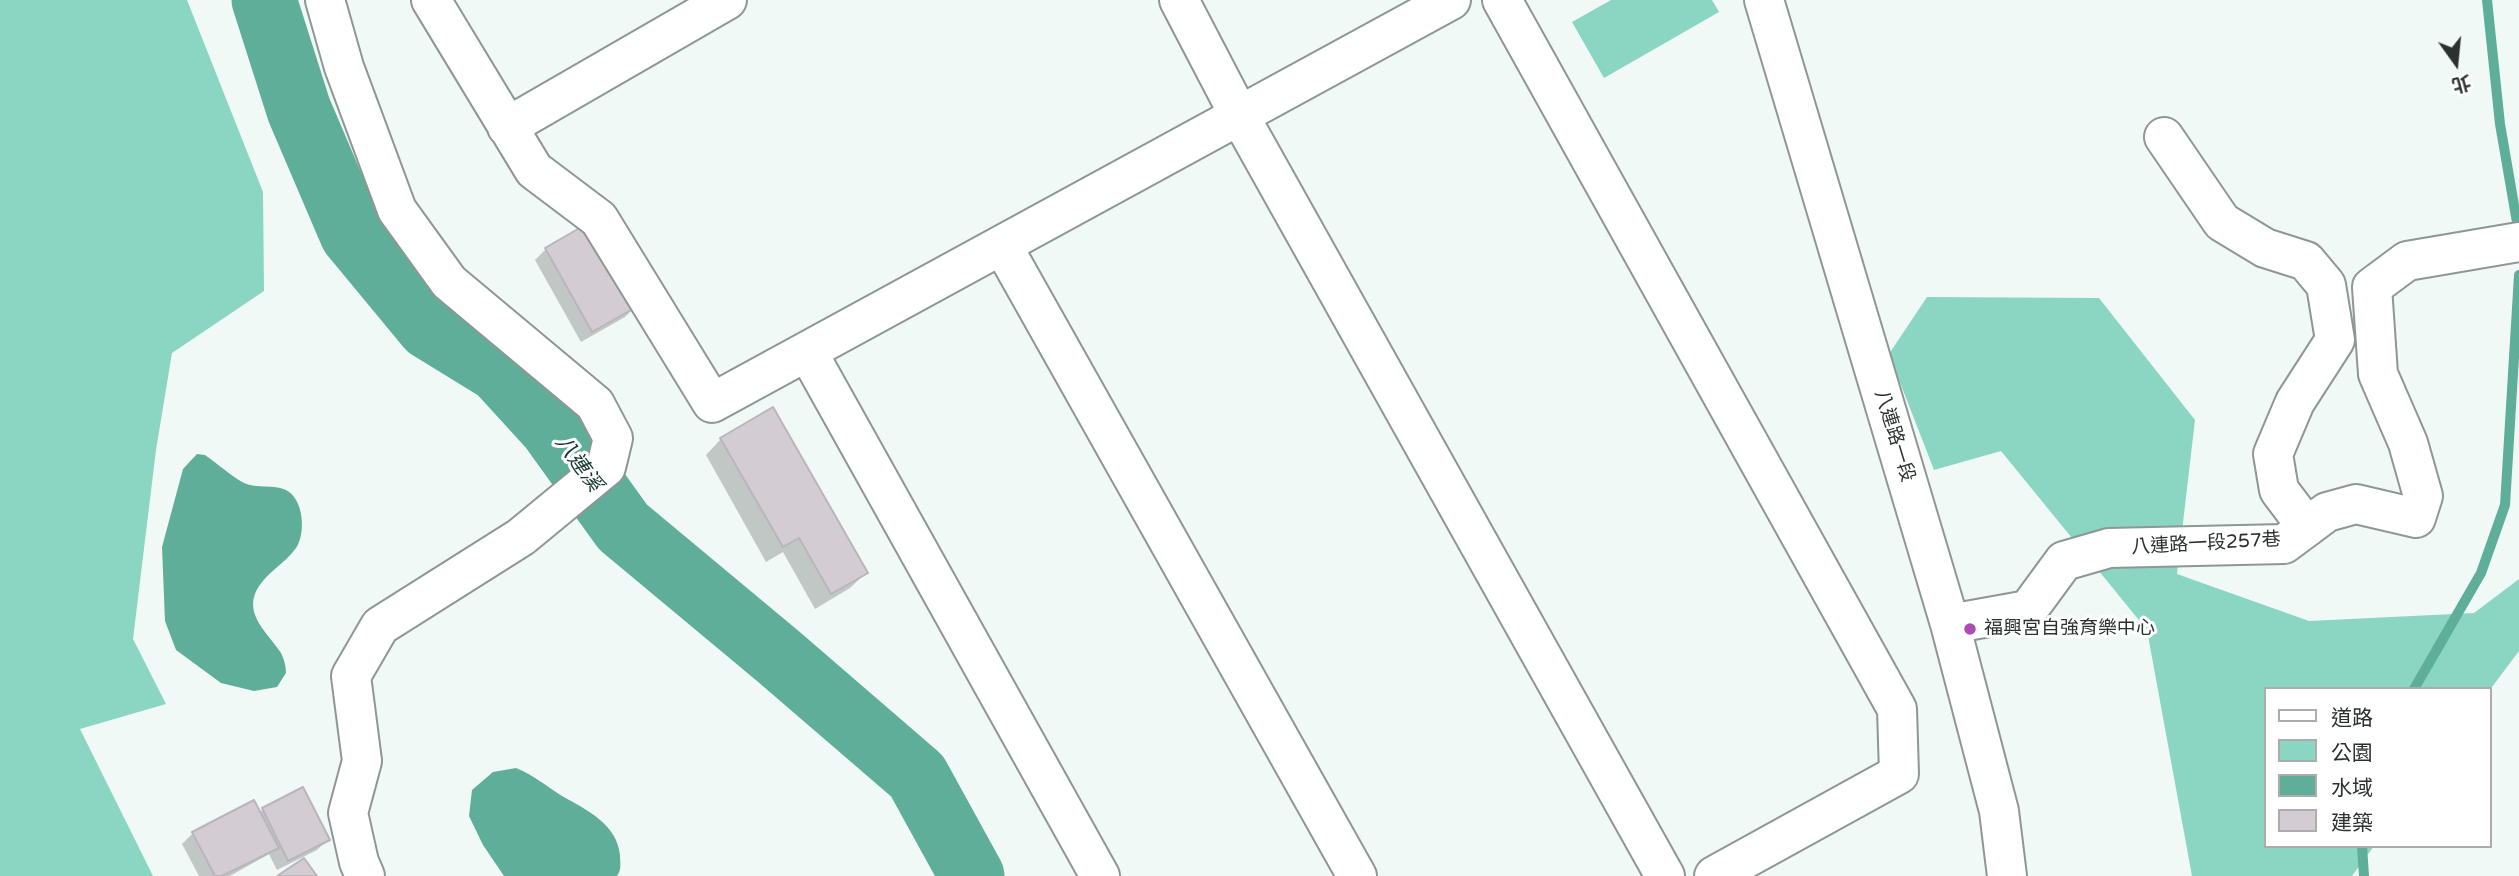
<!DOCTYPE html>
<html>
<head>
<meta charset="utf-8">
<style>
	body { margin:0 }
	#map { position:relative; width:2519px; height:876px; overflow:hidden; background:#f0f9f6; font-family:"Varela Round","Noto Sans TC",sans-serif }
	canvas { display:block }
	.legend { position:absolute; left:2264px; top:687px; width:228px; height:161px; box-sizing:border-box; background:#fff; border:2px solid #abacac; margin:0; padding:9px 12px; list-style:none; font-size:21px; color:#2c302f }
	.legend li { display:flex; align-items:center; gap:14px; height:35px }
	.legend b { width:35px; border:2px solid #abacac }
	.north { position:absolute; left:2421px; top:28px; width:70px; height:70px; -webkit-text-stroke:5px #fff; paint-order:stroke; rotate:165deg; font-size:19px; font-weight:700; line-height:28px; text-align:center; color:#2c302f }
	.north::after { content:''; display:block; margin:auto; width:24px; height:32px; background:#2c302f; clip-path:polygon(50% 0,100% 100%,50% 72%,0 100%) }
</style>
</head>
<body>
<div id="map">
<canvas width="2519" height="876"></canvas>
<ul class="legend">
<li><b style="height:9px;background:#fff"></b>道路</li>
<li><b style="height:19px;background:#8ad6c2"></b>公園</li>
<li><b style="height:19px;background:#5fae9a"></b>水域</li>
<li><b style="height:19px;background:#d3cdd3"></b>建築</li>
</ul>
<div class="north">北</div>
</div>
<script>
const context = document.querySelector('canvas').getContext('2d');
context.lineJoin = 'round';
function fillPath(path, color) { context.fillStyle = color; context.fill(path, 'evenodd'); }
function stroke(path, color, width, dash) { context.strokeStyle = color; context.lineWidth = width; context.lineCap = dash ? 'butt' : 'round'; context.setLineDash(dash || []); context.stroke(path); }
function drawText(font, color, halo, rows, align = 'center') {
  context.font = font + ' "Varela Round","Noto Sans TC",sans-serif'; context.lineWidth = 6; context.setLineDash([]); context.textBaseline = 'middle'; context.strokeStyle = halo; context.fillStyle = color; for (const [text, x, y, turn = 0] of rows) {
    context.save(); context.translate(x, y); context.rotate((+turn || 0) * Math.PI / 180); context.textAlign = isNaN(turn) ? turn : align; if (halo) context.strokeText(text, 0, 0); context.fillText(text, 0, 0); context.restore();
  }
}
fillPath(new Path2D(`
	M 0,0 L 187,0 L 263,192 L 264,291 L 172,353 L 156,450 L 133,639 L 166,704 L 80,729 L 153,876 L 0,876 Z
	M 1611,0 L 1712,0 L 1719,12 L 1604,78 L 1572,22 Z
	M 1927,297 L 2099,298 L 2195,420 L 2177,574 L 2309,621 L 2474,613 L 2519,579 L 2519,651 L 2489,691 L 2489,689 L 2265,689 L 2265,846 L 2374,846 L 2352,876 L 2192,876 L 2147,630 L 2001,451 L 1934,470 L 1889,354 Z`), '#8ad6c2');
fillPath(new Path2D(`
	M 197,454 L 205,455 C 218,464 231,476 244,483 C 256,489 274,484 286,490 C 304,499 306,534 296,548 C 284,565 260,576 254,597 C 248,619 272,638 281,653 C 284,659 286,666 286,673 L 277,687 L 254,691 L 221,683 L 176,650 L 165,621 L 162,547 L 183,469 Z
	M 516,768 C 535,776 546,786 562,796 C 587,810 617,824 620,855 C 620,863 622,869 617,876 L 504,876 L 483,845 L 469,816 L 472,790 L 493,772 Z`), '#5fae9a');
fillPath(new Path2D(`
	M 546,249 L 636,306 L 625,317 L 581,342 L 535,260 Z
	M 721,439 L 866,573 L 850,588 L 815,609 L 783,552 L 766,562 L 706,455 Z
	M 263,809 L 328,839 L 317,850 L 277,870 L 269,854 L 230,876 L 199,876 L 182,844 L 193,833 L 259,813 Z`), '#0003');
stroke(new Path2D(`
	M 2487,0 L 2500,124 L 2519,234
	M 2414,689 L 2481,573 L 2505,505 L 2519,275
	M 2362,846 L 2364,876`), '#5fae9a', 10);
stroke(new Path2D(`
	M 264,0 L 299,110 L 352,234 L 429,327 L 499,370 L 551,427 L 623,527 L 779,657 L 917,776 L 972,876`), '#5fae9a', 65);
const building = new Path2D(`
	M 590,222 L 638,306 L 592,332 L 545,248 Z
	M 773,407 L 868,573 L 831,594 L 799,538 L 783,547 L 720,438 Z
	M 303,787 L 330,840 L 288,861 L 262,808 Z
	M 254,800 L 279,848 L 222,876 L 215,876 L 192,832 Z
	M 304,858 L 317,876 L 277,876 Z`);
fillPath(building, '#d3cdd3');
stroke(building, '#bab5bb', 2);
const minor = new Path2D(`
	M 325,0 L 344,67 L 397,210 L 449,282 L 595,404 L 613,438 L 606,467 L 521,537 L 380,626 L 351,676 L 362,761 L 348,813 L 359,862 L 365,876
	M 431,0 L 534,170 L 599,219 L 712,403 L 1451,0
	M 1179,0 L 1239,115 L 1665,876
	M 1502,0 L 1897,709 L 1899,774 L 1714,876
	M 1764,0 L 1950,624 L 1999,811 L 2007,876
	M 507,127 L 727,0
	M 2164,137 L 2222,222 L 2265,248 L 2306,261 L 2326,285 L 2335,340 L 2295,402 L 2273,454 L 2279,490 L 2307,527
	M 1002,245 L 1357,876
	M 807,351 L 1100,876
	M 1950,624 L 2028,610 L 2064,561 L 2109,548 L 2284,544 L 2327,512 L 2356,504 L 2416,518 L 2423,496 L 2408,443 L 2378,374 L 2372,287 L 2407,261 L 2519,242`);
stroke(minor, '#8e9794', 42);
stroke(minor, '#fff', 38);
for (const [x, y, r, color] of [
	[1970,629,7,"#ac4cb4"]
]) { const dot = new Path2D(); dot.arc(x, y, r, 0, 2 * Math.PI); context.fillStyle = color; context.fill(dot); stroke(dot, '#fff', 2.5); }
drawText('19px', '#2c302f', '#fff', [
	["八連路一段",1894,436,73],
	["八連路一段257巷",2206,544,-3]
]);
drawText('19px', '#2c302f', '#fff', [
	["福興宮自強育樂中心",1984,629]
], 'left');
drawText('italic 21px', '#12372f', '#fff', [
	["八連溪",578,464,54]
]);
</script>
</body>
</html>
